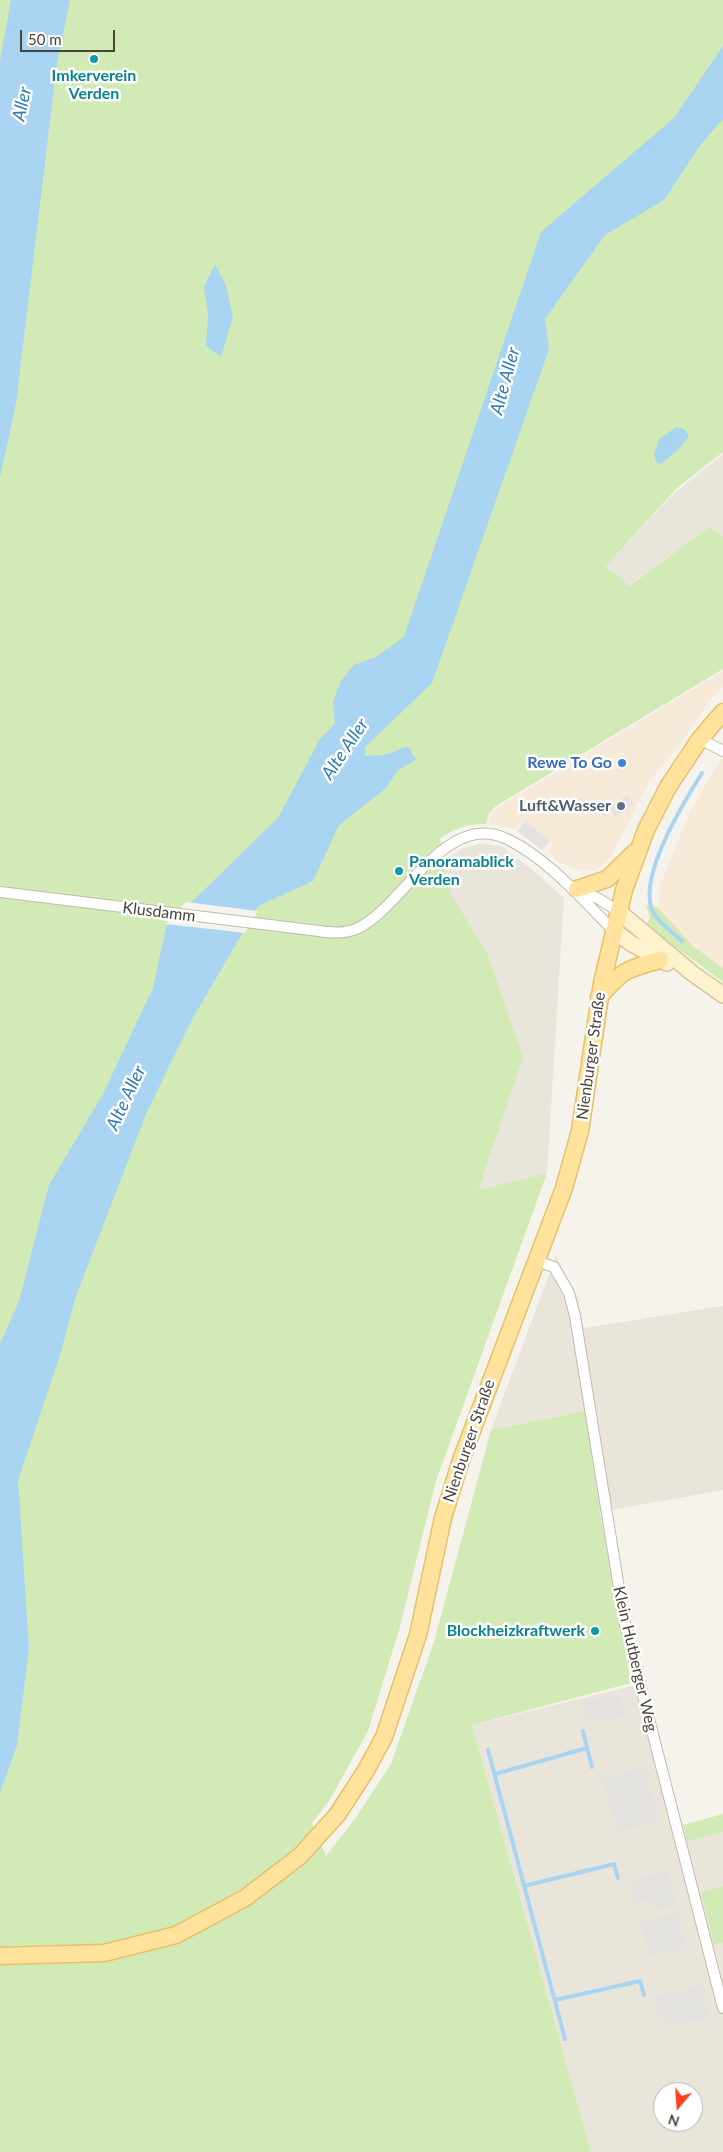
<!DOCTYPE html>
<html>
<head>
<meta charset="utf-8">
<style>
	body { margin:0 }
	#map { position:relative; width:723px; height:2152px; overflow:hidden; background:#f6f3ec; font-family:Lato,sans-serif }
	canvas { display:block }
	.north { position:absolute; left:653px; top:2082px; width:50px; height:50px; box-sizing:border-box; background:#fff; border:1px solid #b7b4b0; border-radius:50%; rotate:198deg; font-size:14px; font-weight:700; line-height:20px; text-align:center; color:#4b4439 }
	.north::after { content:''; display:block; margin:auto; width:18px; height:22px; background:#fc3f1d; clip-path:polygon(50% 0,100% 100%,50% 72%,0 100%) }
	.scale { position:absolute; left:20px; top:30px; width:95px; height:22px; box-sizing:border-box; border:2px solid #4b4439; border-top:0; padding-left:6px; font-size:15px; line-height:18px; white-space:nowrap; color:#4b4439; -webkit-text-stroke:4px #fff; paint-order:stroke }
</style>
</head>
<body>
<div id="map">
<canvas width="723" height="2152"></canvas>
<div class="north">N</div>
<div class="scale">50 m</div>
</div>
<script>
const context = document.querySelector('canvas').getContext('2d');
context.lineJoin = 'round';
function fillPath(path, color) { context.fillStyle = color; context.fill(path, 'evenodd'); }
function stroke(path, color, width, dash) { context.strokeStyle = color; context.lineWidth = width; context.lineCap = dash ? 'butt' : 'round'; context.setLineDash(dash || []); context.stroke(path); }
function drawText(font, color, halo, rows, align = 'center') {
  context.font = font + ' Lato,sans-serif'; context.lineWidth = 5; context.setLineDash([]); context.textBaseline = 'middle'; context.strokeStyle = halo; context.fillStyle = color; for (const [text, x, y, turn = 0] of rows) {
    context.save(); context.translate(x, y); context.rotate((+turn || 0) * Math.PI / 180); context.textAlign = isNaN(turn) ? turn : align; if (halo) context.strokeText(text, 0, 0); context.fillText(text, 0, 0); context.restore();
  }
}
fillPath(new Path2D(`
	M 723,454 L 723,537 L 710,526 L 628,586 L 606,566 L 672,495 Z
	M 480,844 L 501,846 L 535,872 L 564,898 L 547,1173 L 479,1191 L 523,1058 L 436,871 L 449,857 L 463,848 Z
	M 556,1256 L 577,1296 L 584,1328 L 723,1306 L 723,1490 L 600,1512 L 585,1411 L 491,1430 Z
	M 644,1683 L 687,1842 L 723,1832 L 723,1886 L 701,1892 L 714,1945 L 723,1943 L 723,2152 L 591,2152 L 472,1725 ZM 663,2092 L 693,2092 L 693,2122 L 663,2122 Z`), '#eae5da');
fillPath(new Path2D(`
	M 723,671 L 723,686 L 709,701 L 681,743 L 649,782 L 611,857 L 599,869 L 582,871 L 559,862 L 548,852 L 553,844 L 524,822 L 516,829 L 488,824 L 491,814 L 497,808 Z
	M 721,758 L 723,759 L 723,969 L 690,945 L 658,910 L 660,885 L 690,812 Z`), '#f7ead8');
fillPath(new Path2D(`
	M 0,0 L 723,0 L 723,452 L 677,488 L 606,566 L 629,586 L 710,526 L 723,537 L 723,669 L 496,806 L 489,813 L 486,824 C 468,824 454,828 440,839 L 450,893 L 488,955 L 523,1058 L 479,1190 L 547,1173 L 436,1481 L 399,1630 L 368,1731 L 329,1801 L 312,1823 L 326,1856 L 357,1816 L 391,1764 L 434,1642 L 491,1430 L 585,1411 L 600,1512 L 631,1683 L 472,1725 L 591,2152 L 0,2152 Z
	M 646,905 L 657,907 L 694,947 L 723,968 L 723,982 L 646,925 L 650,917 Z
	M 723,1814 L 723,1832 L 687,1842 L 683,1825 Z
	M 723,1886 L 723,1943 L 714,1945 L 701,1892 Z`), '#d2eab5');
fillPath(new Path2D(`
	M 628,795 L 634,805 L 615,817 L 609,808 L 606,816 L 573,805 L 576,797 L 609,808 Z
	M 525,821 L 550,841 L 542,850 L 517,831 Z
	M 619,1694 L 624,1716 L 591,1723 L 590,1717 L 585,1718 L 581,1703 Z
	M 645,1768 L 655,1810 L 658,1810 L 661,1821 L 617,1831 L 602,1778 Z
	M 667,1872 L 677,1905 L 655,1910 L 652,1899 L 636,1903 L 630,1880 Z
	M 678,1913 L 686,1947 L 649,1956 L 641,1922 Z
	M 702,1986 L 709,2018 L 665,2027 L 663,2018 L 659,2019 L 654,1996 Z`), '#e5e3e0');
fillPath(new Path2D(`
	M 11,0 L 70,0 L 57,63 L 16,403 L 0,477 L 0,61 Z
	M 723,46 L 723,119 L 701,144 L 664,200 L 605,235 L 545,319 L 549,349 L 432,683 L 365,747 L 365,756 L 385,755 L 408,746 L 416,760 L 398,770 L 385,789 L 339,825 L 313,881 L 258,906 L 190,1023 L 146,1114 L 76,1296 L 60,1355 L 18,1480 L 29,1649 L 17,1745 L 0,1793 L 0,1344 L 19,1301 L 49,1185 L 103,1094 L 153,988 L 166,927 L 278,818 L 320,739 L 335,724 L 333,701 L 341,681 L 354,665 L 376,657 L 404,637 L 541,232 L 674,118 Z
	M 215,264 L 226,286 L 233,317 L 221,357 L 206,346 L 208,313 L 204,287 Z
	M 677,427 L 686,430 L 689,436 L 679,449 L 661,464 L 656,462 L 654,455 L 660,438 Z`), '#a9d4f2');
fillPath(new Path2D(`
	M 186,902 L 258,911 L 245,933 L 166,924 Z`), '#f6f3ec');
stroke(new Path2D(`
	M 682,941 C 672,932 655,920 651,907 C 641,871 684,802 702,773
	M 583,1731 L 587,1748
	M 488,1750 L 565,2039
	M 495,1774 L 587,1748 L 592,1767
	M 524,1886 L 614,1864 L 618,1878
	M 555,2000 L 640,1981 L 644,1995`), '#a9d4f2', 4);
const minor = new Path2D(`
	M 700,739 L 723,751
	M 576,888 L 599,899 L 618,911
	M 0,892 L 319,931 C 331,933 344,934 356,929 C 402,910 444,809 507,839 C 547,858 582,899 613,930
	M 537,1261 L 554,1267 L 569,1293 L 575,1316 L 625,1625 L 723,2008`);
const secondary = new Path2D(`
	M 618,911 L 692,973 L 723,995
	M 613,930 L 632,944 L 667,963`);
const primary = new Path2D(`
	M 577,889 L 607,879 L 635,852
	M 599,997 C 624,969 625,970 660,960
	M 0,1956 L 104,1953 L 176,1935 L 245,1898 L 300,1856 L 337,1815 L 365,1772 L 384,1737 L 418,1635 L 443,1518 L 461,1460 L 564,1188 L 580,1131 L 602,983 L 624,890 L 646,830 L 668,787 L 700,739 L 723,712`);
stroke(minor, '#c2bbae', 12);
stroke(secondary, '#d6c79b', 18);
stroke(primary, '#e6c16a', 19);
stroke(minor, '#fff', 10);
stroke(secondary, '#fff3cd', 15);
stroke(primary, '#ffe39c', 16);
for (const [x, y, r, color] of [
	[94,59,5,"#0f9aa8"],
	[622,763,5,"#3f7fe0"],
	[621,806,5,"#5c6f8a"],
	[399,871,5,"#0f9aa8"],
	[595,1631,5,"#0f9aa8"]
]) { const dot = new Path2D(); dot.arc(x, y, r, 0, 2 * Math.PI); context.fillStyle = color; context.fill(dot); stroke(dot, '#fff', 2); }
drawText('bold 16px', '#0d838f', '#fff', [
	["Imkerverein",94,76],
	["Verden",94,94],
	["Panoramablick",409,862,"left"],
	["Verden",409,880,"left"],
	["Blockheizkraftwerk",585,1631,"right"]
]);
drawText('bold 16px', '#366cbe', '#fff', [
	["Rewe To Go",612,763]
], 'right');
drawText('bold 16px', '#4e5e75', '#fff', [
	["Luft&Wasser",611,806]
], 'right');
drawText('16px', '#4b4439', '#fff', [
	["Klusdamm",159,912,7],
	["Nienburger Straße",591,1056,-82],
	["Nienburger Straße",469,1441,-71],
	["Klein Hutberger Weg",635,1659,77]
]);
drawText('italic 18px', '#2e7ab2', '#fff', [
	["Aller",22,104,-78],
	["Alte Aller",505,381,-75],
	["Alte Aller",345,749,-56],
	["Alte Aller",126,1098,-65]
]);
</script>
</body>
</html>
